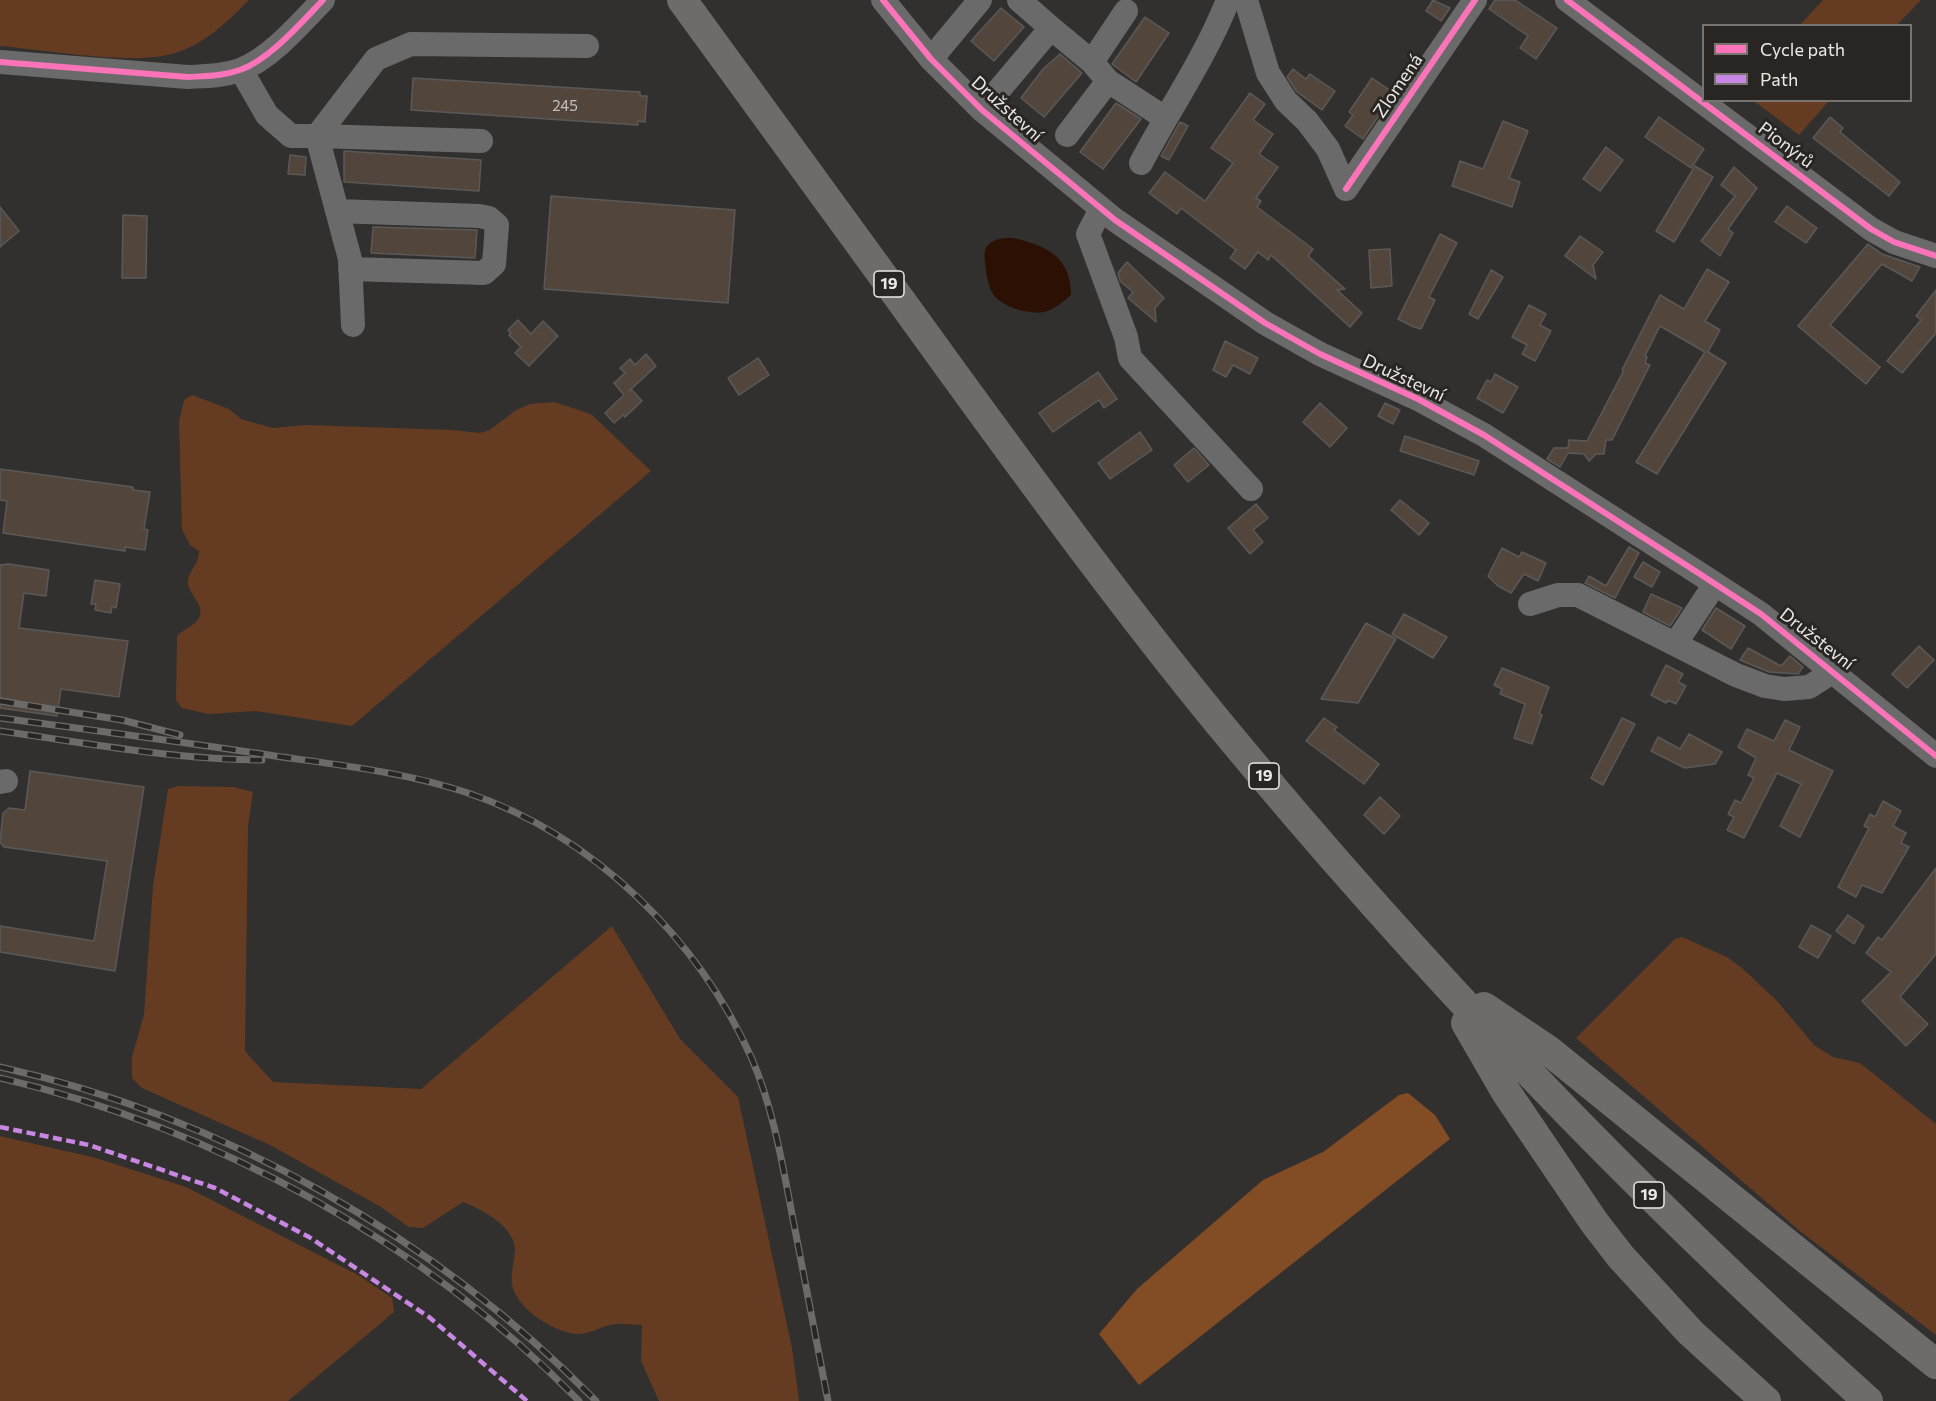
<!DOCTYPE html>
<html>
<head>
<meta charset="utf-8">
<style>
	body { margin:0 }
	#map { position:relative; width:1936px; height:1401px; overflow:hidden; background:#32302e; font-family:Commissioner,sans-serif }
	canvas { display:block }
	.legend { position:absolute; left:1702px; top:24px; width:210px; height:78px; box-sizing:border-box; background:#292523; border:2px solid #777371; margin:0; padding:8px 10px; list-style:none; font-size:18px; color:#ebe9e7 }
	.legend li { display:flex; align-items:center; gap:12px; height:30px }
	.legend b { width:30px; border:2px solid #777371 }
</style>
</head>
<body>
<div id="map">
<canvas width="1936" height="1401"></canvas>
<ul class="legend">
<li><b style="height:8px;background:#fb73b8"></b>Cycle path</li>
<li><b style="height:8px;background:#c787e3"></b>Path</li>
</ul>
</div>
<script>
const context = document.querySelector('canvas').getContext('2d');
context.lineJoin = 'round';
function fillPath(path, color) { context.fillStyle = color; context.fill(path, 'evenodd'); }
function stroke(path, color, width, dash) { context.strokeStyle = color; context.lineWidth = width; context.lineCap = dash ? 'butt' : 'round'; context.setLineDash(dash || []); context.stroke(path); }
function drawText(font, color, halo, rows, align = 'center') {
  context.font = font + ' Commissioner,sans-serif'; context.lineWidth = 6; context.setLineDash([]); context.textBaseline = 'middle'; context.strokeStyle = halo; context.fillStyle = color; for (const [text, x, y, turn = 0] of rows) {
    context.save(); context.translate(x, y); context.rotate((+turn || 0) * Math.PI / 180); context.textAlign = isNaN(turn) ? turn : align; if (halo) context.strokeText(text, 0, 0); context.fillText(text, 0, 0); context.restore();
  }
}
fillPath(new Path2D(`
	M 0,0 L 249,0 C 227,22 205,44 175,53 C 136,66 44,50 0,46 Z
	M 1823,0 L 1921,0 L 1897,25 L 1800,25 Z
	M 1754,101 L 1829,101 L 1799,135 Z
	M 192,395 L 229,409 L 241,419 L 273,428 L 306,425 L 453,430 L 480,433 L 490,430 L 516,410 L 530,404 L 554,402 L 591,414 L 651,471 L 352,726 L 256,711 L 208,714 L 182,708 L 176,700 L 177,636 C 183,630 191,627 196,622 C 210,607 188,596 188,582 C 188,571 200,563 199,551 L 190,545 L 182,529 L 179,422 L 184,400 Z
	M 178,786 L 234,787 L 253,792 L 248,826 L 245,1051 L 273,1082 L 421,1089 L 612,926 L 680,1039 L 738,1097 L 792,1348 L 799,1401 L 659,1401 L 641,1361 L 642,1325 C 634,1325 623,1323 615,1324 C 600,1326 590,1335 575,1334 C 553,1331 517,1309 512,1285 C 510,1274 515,1260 515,1249 C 514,1226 481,1209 463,1202 L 423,1228 L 409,1227 L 381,1207 L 272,1146 L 142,1088 L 132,1078 L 132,1057 L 144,1015 L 153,886 L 168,789 Z
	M 1682,937 L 1727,957 L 1743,969 L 1777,1001 L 1814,1045 L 1833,1057 L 1860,1063 L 1936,1124 L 1936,1335 L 1800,1231 L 1576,1038 L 1675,939 Z
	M 0,1136 L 96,1158 L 186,1187 L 358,1275 L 392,1298 L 394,1312 L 288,1401 L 0,1401 Z`), '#653c21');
fillPath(new Path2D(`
	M 1408,1093 L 1435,1115 L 1450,1139 L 1139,1385 L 1099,1334 L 1137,1289 L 1263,1180 L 1323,1152 L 1399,1095 Z`), '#824c25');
fillPath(new Path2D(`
	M 1014,238 C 1047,246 1071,257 1071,295 C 1063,302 1055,309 1044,312 C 1030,315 1001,307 993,294 C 988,286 986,272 985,263 C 985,257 983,250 988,245 C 995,238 1004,238 1014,238 Z`), '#2d1004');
const building = new Path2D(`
	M 1433,0 L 1450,8 L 1441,21 L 1426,11 Z
	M 1495,0 L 1515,0 L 1557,28 L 1536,59 L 1520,48 L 1528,36 L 1489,9 Z
	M 1001,8 L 1024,27 L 994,61 L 971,41 Z
	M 1145,17 L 1169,33 L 1136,82 L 1112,64 Z
	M 1060,54 L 1082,73 L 1044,117 L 1021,98 L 1043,69 Z
	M 1293,69 L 1306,79 L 1310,74 L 1335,91 L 1322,110 L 1297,92 L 1287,77 Z
	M 413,78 L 640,92 L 640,96 L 647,96 L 645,122 L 638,121 L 638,125 L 411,110 Z
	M 1372,78 L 1394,93 L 1363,139 L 1345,126 L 1353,115 L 1349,112 Z
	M 1250,93 L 1265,104 L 1253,120 L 1273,134 L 1259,154 L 1278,167 L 1256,198 L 1261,201 L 1257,207 L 1313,249 L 1308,256 L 1345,289 L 1337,290 L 1362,313 L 1350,327 L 1271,255 L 1268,260 L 1258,252 L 1245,269 L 1230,258 L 1236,250 L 1181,208 L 1177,214 L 1149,193 L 1165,172 L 1205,201 L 1233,163 L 1211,148 Z
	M 1116,103 L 1141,119 L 1103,169 L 1080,152 Z
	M 1659,117 L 1704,149 L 1691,168 L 1645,137 Z
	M 1830,117 L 1843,128 L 1840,132 L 1900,182 L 1889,196 L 1813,138 Z
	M 1503,121 L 1528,131 L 1509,178 L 1520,182 L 1512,207 L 1452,186 L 1460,161 L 1483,169 Z
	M 1180,122 L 1188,126 L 1169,160 L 1161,156 Z
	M 1606,147 L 1623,160 L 1600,191 L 1583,179 Z
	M 344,151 L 481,160 L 479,191 L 344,182 Z
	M 290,155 L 306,157 L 305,175 L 288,174 Z
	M 1695,166 L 1713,177 L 1674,242 L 1656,231 Z
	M 1734,167 L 1757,188 L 1728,229 L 1733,233 L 1720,256 L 1701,241 L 1735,196 L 1721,185 Z
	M 551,196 L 735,210 L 728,303 L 544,289 Z
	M 1787,206 L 1817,228 L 1806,243 L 1775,222 Z
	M 0,207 L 19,231 L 0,247 Z
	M 123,215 L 147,216 L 146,278 L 122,278 Z
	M 373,227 L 477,230 L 475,258 L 371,253 Z
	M 1440,234 L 1457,243 L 1429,297 L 1435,300 L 1421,329 L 1414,327 L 1398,319 Z
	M 1580,236 L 1603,252 L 1593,265 L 1596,279 L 1565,256 Z
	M 1868,244 L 1882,254 L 1920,267 L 1912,281 L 1882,264 L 1830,325 L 1880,367 L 1866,384 L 1798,326 Z
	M 1390,249 L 1392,286 L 1371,288 L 1369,250 Z
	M 1127,262 L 1164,298 L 1155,308 L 1156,322 L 1128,298 L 1133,292 L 1120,281 L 1118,273 Z
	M 1707,269 L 1729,282 L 1705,321 L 1720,330 L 1708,352 L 1726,363 L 1657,474 L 1636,462 L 1705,352 L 1660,326 L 1645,356 L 1647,357 L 1645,363 L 1650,365 L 1612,440 L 1606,440 L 1604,454 L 1596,454 L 1589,461 L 1584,454 L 1568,453 L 1560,467 L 1547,459 L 1554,448 L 1568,448 L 1569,440 L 1587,441 L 1623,372 L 1622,370 L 1660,295 L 1684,309 Z
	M 1491,270 L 1503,277 L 1478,319 L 1469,314 Z
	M 1936,290 L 1936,333 L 1902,373 L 1887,361 L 1921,320 L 1916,316 Z
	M 1529,305 L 1546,314 L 1540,325 L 1551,331 L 1535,361 L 1522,354 L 1527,345 L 1512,337 Z
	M 518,320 L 531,334 L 543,321 L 558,336 L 529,366 L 515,353 L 521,347 L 509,335 L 511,333 L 508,330 Z
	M 1225,341 L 1258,358 L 1250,374 L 1233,365 L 1226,377 L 1213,370 Z
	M 646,354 L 656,366 L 629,391 L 631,389 L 642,401 L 625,417 L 623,415 L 614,423 L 605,413 L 624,395 L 614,383 L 625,373 L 620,368 L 630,359 L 635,365 Z
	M 758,358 L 769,375 L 739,395 L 728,378 Z
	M 1098,372 L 1117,399 L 1104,408 L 1099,400 L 1053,432 L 1039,413 Z
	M 1495,374 L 1518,387 L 1503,413 L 1477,398 L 1487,380 L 1491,382 Z
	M 1320,403 L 1347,428 L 1330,447 L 1303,422 Z
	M 1385,403 L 1400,410 L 1393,424 L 1378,416 Z
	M 1140,432 L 1152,450 L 1110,479 L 1098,463 Z
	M 1405,436 L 1479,461 L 1474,475 L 1400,451 Z
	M 1194,448 L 1209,465 L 1188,482 L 1174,465 Z
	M 0,469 L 133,487 L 133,490 L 150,492 L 144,529 L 148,530 L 145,550 L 125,547 L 125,551 L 3,533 L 7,501 L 0,500 Z
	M 1400,500 L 1429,523 L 1419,535 L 1391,510 Z
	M 1256,504 L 1268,518 L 1253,530 L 1263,542 L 1250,554 L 1228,528 Z
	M 1629,547 L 1639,553 L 1615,598 L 1585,583 L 1589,576 L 1606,586 Z
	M 1502,548 L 1519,557 L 1522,552 L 1546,563 L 1538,581 L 1524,574 L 1511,593 L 1498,586 L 1488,576 Z
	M 1643,562 L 1660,572 L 1652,587 L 1634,577 Z
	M 9,564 L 49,570 L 46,596 L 24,593 L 19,628 L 128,641 L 119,697 L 61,689 L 57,716 L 0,708 L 0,565 Z
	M 95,580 L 120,584 L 116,608 L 112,606 L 111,613 L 95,610 L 96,604 L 91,604 Z
	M 1651,594 L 1682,608 L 1670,626 L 1643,612 Z
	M 1716,608 L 1745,626 L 1731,649 L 1702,630 Z
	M 1404,614 L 1447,637 L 1433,658 L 1392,634 Z
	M 1366,623 L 1396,639 L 1358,703 L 1321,699 Z
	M 1919,646 L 1934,660 L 1907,688 L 1892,674 Z
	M 1748,648 L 1781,666 L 1790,656 L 1803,667 L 1798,674 L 1769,672 L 1740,660 Z
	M 1666,665 L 1683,674 L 1678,682 L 1686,686 L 1676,704 L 1668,700 L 1666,703 L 1651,695 Z
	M 1502,668 L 1549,687 L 1539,714 L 1542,715 L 1532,744 L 1514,738 L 1525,704 L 1500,694 L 1502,689 L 1494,685 Z
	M 1324,718 L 1337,727 L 1334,730 L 1379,764 L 1364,784 L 1306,741 Z
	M 1622,718 L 1635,724 L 1603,785 L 1591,778 Z
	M 1785,720 L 1800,727 L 1789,750 L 1833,771 L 1800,837 L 1780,826 L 1801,784 L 1777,773 L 1744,838 L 1727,830 L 1734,817 L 1728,814 L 1735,800 L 1741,803 L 1754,778 L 1748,775 L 1756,758 L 1738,747 L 1747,729 L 1774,741 Z
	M 1689,734 L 1722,752 L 1715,764 L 1685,768 L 1651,751 L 1658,737 L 1680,749 Z
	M 30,771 L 144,787 L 115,971 L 0,952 L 0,926 L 94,941 L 107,861 L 4,847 L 0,842 L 3,813 L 9,808 L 25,810 Z
	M 1380,797 L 1400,816 L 1384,834 L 1364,815 Z
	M 1883,801 L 1901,811 L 1893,826 L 1906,833 L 1901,843 L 1909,847 L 1882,893 L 1862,885 L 1856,897 L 1838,887 L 1869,828 L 1864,826 L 1870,814 L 1875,817 Z
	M 1936,868 L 1936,954 L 1900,997 L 1928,1024 L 1906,1046 L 1862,1001 L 1891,972 L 1866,953 L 1878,937 L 1882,940 Z
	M 1848,915 L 1864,926 L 1854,944 L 1836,931 Z
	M 1811,925 L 1831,936 L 1818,958 L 1799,947 Z`);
fillPath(building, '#52463c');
stroke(building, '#5b5958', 1.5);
stroke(new Path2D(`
	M 883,0 L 931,59 L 982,110 L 1115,220 L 1265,323 L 1320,354 L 1418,399 L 1484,435 L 1703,576 L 1761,614 L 1936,756
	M 1019,0 L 1051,28
	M 1246,0 L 1268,73 L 1286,101 L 1307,121 L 1328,149 L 1346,189
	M 1567,0 L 1871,229 L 1894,242 L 1936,256
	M 931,59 L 980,0
	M 0,62 L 188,77 C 206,76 223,76 240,70 C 270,59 301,23 323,0
	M 1092,62 L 1126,11
	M 241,70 L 267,115 L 291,136 L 317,136 L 376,59 L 411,44 L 587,46
	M 982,110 L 1051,28 L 1092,62 L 1108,81
	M 1067,135 L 1108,81 L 1165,118
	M 1141,163 C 1170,108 1205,58 1228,0
	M 1346,189 L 1475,0
	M 1101,209 L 1088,234 L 1126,337 L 1130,358 L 1251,489
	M 337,211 L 479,216 L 489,218 L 497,225 L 494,264 L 484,273 L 350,269
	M 353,325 L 350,259 L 317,136 L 481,141
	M 1530,604 L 1558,595 L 1578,595 L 1736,675 L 1765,686 L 1784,689 L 1809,687 L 1834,671
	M 1676,643 L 1715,584
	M 0,782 L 6,781`), '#6b6a6a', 24);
stroke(new Path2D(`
	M 682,0 C 773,125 864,249 954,374 C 1041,493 1128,613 1222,727 C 1420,967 1637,1193 1868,1401
	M 1484,1007 L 1548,1050 L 1936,1364
	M 1466,1023 L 1506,1092 L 1594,1222 L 1621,1257 L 1691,1333 L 1766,1401`), '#6d6c6a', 30);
const rail = new Path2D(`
	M 0,701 L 122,720 L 180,735
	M 0,718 C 92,730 183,742 275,756 C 339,765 405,772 468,793 C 594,836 698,938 752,1059 C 773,1108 782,1162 792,1214 C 804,1276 816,1339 828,1401
	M 0,731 C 87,743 175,760 262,760
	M 0,1067 C 224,1117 436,1238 596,1401
	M 0,1078 C 217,1129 423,1242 579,1401`);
stroke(rail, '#6c6b6a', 7);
stroke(rail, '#292523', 4.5, [14]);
stroke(new Path2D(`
	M 0,1127 L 89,1145 L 215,1188 L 309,1237 L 429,1317 L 527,1401`), '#c787e3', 4.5, [9, 4.5]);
stroke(new Path2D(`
	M 883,0 L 931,59 L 982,110 L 1115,220 L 1265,323 L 1320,354 L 1418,399 L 1484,435 L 1703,576 L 1761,614 L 1936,756
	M 1567,0 L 1871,229 L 1894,242 L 1936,256
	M 0,62 L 188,77 C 206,76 223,76 240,70 C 270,59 301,23 323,0
	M 1346,189 L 1475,0`), '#fb73b8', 6);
drawText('15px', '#c5c0bc', null, [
	["245",565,106]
]);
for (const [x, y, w] of [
	[889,284,30],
	[1264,776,30],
	[1649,1195,30]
]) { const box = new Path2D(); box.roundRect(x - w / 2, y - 13, w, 26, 4.5); context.fillStyle = '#292523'; context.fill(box); stroke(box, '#ebe9e7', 1.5); }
drawText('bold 16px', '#ebe9e7', null, [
	["19",889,284],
	["19",1264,776],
	["19",1649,1195]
]);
drawText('18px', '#ebe9e7', '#292523', [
	["Zlomená",1398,86,-56],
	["Družstevní",1007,109,42],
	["Pionýrů",1786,145,37],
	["Družstevní",1404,378,25],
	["Družstevní",1817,639,38]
]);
</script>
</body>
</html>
